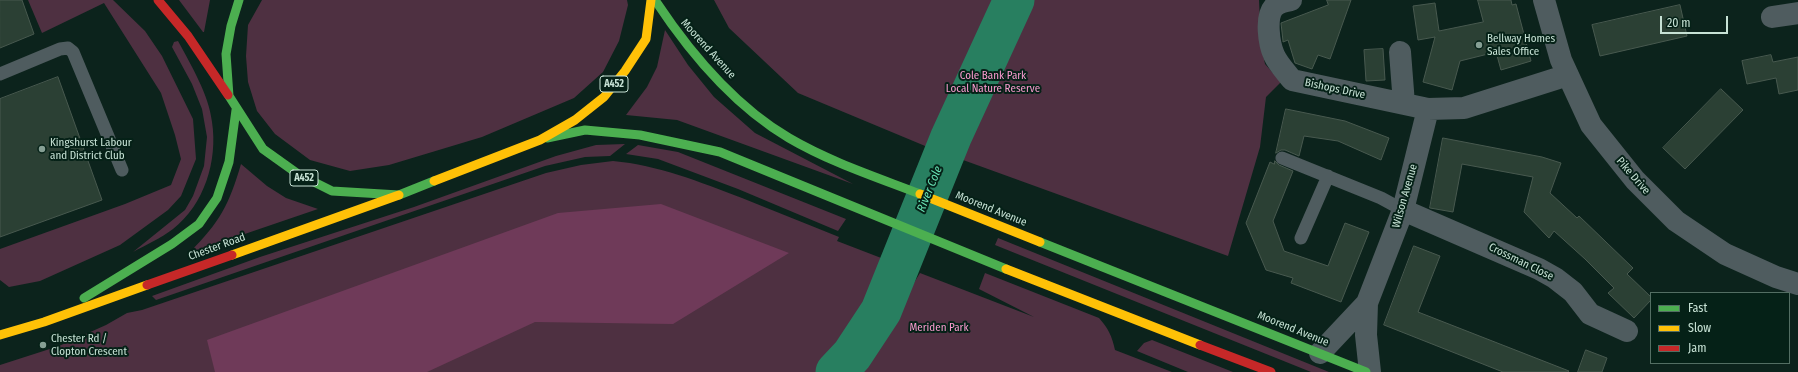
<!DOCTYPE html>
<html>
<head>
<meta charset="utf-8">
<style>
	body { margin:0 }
	#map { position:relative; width:1798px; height:372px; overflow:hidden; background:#0c231c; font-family:"Fira Sans Condensed",sans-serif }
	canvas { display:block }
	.legend { position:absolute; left:1650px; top:292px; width:140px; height:72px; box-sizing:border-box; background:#052117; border:1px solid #536e63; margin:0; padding:5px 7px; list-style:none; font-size:12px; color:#c7e2d5 }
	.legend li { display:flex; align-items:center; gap:8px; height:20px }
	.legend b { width:20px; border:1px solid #536e63 }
	.scale { position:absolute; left:1660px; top:16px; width:68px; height:18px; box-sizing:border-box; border:2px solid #c7e2d5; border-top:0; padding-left:5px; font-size:12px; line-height:14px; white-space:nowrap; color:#c7e2d5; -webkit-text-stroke:3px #052117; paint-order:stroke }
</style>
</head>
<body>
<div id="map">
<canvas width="1798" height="372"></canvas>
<ul class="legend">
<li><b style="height:5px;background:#4caf50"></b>Fast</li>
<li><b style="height:5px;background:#ffc107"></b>Slow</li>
<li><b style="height:5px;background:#c62828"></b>Jam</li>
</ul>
<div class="scale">20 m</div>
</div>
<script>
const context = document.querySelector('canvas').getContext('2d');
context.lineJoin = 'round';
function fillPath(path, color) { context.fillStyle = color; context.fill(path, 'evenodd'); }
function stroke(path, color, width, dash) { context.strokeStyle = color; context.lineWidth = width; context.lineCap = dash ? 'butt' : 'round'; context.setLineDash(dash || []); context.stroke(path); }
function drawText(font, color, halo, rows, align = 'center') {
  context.font = font + ' "Fira Sans Condensed",sans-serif'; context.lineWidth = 4; context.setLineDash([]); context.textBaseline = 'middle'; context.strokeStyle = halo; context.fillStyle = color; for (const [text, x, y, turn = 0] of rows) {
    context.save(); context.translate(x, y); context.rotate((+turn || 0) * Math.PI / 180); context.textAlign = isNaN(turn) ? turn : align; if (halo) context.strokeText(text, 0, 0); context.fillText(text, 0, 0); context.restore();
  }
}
fillPath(new Path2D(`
	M 28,0 L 113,0 L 145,31 L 162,56 L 193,119 L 196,159 L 181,196 L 168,210 L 120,245 L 40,281 L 9,287 L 0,280 L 0,249 L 125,204 L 171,185 L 181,159 L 175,135 L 161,93 L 104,3 L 42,33 Z
	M 179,0 L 210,0 L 204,32 L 203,32 Z
	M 262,0 L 627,0 L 628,5 L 619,41 L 603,72 L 574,98 L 482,137 L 389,165 L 350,171 L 310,160 L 275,134 L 257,111 L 248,82 L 246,56 L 248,25 Z
	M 714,0 L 1259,0 L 1261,45 L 1265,64 L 1281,82 L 1266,97 L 1260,147 L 1228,256 L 930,148 L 798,93 L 729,28 Z
	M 665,30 L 688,65 L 714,97 L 755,133 L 853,184 L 677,120 L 626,115 L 647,87 L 657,67 Z
	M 178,41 C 191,65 209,95 212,122 C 218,161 204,205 173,229 C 161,238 146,245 133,252 L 185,210 L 193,196 L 204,166 L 207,137 L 202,109 L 192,84 L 172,47 L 174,42 Z
	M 625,144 L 610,156 L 585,157 L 545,166 L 156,300 L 152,296 L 260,257 L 414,207 L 556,156 L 596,145 Z
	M 638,145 L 678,152 L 846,219 L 838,231 L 738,189 L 658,159 L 626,154 Z
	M 613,161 C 658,165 700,182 742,198 C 774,211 807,224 839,237 L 837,241 L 889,261 L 846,344 L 818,372 L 0,372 L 0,365 L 59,346 L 106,325 L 127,313 L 142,310 L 546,173 L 581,165 Z
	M 241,164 L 267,186 L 286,198 L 318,209 L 189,253 C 220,222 229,205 241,164 Z
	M 998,238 L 1329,372 L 1311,372 L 995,245 Z
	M 920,273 L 1034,317 L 979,289 L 985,273 L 1099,318 C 1108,328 1112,336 1115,350 L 1172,372 L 860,372 Z
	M 1152,340 L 1233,372 L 1188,372 L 1137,351 L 1144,343 Z`), '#4e3041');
fillPath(new Path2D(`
	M 661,204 L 789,253 L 673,324 L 535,322 L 427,372 L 215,372 L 207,340 L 558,213 Z`), '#6f3a59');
stroke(new Path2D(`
	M 836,372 L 852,355 L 881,311 L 951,137 L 1014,0`), '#287f60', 41);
const building = new Path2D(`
	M 0,0 L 22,0 L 34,34 L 0,48 Z
	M 1327,0 L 1351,0 L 1330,59 L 1318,55 L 1312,69 L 1295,63 L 1288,40 L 1283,42 L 1283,41 L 1281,23 L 1328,5 Z
	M 1478,0 L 1511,0 L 1512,5 L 1516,4 L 1531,61 L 1501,70 L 1496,52 L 1460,61 L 1452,90 L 1423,82 L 1435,37 L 1418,40 L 1413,6 L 1435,3 L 1439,31 L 1483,22 Z
	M 1680,5 L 1687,36 L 1600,56 L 1592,25 Z
	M 1383,49 L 1385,80 L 1366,81 L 1364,50 Z
	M 1771,55 L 1773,62 L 1798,57 L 1798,90 L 1779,94 L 1776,78 L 1747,84 L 1742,61 Z
	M 58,77 L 102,200 L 0,237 L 0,99 Z
	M 1721,89 L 1743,110 L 1685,169 L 1663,148 Z
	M 1286,109 L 1345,121 L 1389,138 L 1381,160 L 1338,141 L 1304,136 L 1299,156 L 1285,150 L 1281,150 L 1276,153 Z
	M 1443,138 L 1542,157 L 1561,163 L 1550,193 L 1577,218 L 1579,216 L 1633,268 L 1627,274 L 1651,297 L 1651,300 L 1634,318 L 1608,293 L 1614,288 L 1585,259 L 1554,231 L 1549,238 L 1524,212 L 1533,177 L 1462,164 L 1453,212 L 1430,208 Z
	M 1275,161 L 1279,165 L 1293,171 L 1273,221 L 1284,251 L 1328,266 L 1345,223 L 1369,232 L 1341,302 L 1291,283 L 1293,278 L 1266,270 L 1246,223 L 1270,162 L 1274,164 Z
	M 1414,246 L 1440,256 L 1418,312 L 1569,371 L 1568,372 L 1503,372 L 1384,325 Z
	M 1586,350 L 1607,358 L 1602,372 L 1578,372 Z`);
fillPath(building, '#2b4034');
stroke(building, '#48594f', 1);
stroke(new Path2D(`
	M 0,74 L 60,49 L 68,48 L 73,52 L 122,170
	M 1282,158 L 1381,198 L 1403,210
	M 1301,238 L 1328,176`), '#4f5c5f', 13);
stroke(new Path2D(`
	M 1291,0 C 1284,1 1279,2 1274,7 C 1265,17 1269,44 1274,55 C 1278,64 1286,72 1292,80 L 1428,109 L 1464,108 L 1568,75
	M 1544,0 L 1561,60 L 1591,125 L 1635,180 L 1676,221 L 1725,254 L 1776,277 L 1798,284
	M 1772,17 L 1798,13
	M 1400,52 L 1404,104
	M 1403,210 L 1539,269 L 1555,278 L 1573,292 L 1590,314 L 1627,331
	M 1320,353 L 1367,303
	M 1370,372 L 1366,335 L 1367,303 L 1403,210 L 1428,109`), '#4f5c5f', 22);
stroke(new Path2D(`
	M 239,0 L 231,26 L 226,54 L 229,96 L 263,149 L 298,174 L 332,191 L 399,195 L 434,181
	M 655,0 C 690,53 733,105 789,138 C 830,162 876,177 920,194
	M 547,138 L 585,130 L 640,135 L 720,152 L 1006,269
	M 1040,242 L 1366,372
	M 84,298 L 172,244 L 199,224 L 217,198 L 229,162 L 236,110`), '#4caf50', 9);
stroke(new Path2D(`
	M 434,181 L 540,140 L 575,120 L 604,97 L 625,71 L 646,39 L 651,0
	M 920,194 L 1040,242
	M 232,255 L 399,195
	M 1006,269 L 1200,345
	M 0,335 L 44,322 L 147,285`), '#ffc107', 9);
stroke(new Path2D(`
	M 158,0 L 188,36 L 228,95
	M 147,285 L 232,255
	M 1200,345 L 1271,372`), '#c62828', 9);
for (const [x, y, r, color] of [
	[1479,45,4,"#869f94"],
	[42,149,4,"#869f94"],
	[43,345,4,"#869f94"]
]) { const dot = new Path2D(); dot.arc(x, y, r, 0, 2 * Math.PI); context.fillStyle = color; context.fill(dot); stroke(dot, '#052117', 1.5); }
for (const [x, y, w] of [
	[614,84,28],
	[304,178,28]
]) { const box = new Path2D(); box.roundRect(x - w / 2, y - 8, w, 16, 3); context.fillStyle = '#052117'; context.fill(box); stroke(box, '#c7e2d5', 1); }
drawText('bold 10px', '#c7e2d5', null, [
	["A452",614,84],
	["A452",304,178]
]);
drawText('11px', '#c7e2d5', '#052117', [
	["Bellway Homes",1487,39],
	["Sales Office",1487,52],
	["Kingshurst Labour",50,143],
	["and District Club",50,156],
	["Chester Rd /",51,339],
	["Clopton Crescent",51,352]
], 'left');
drawText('11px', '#c7e2d5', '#052117', [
	["Moorend Avenue",708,49,48],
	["Bishops Drive",1335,89,12],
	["Pike Drive",1633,176,49],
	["Wilson Avenue",1405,196,-74],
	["Moorend Avenue",991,209,22],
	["Chester Road",217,247,-20],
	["Crossman Close",1521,262,26],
	["Moorend Avenue",1293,329,22]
]);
drawText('11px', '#fc9cd1', '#052117', [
	["Cole Bank Park",993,76],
	["Local Nature Reserve",993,89],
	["Meriden Park",939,328]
]);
drawText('italic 12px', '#69e4b6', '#052117', [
	["River Cole",930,189,-68]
]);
</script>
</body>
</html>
